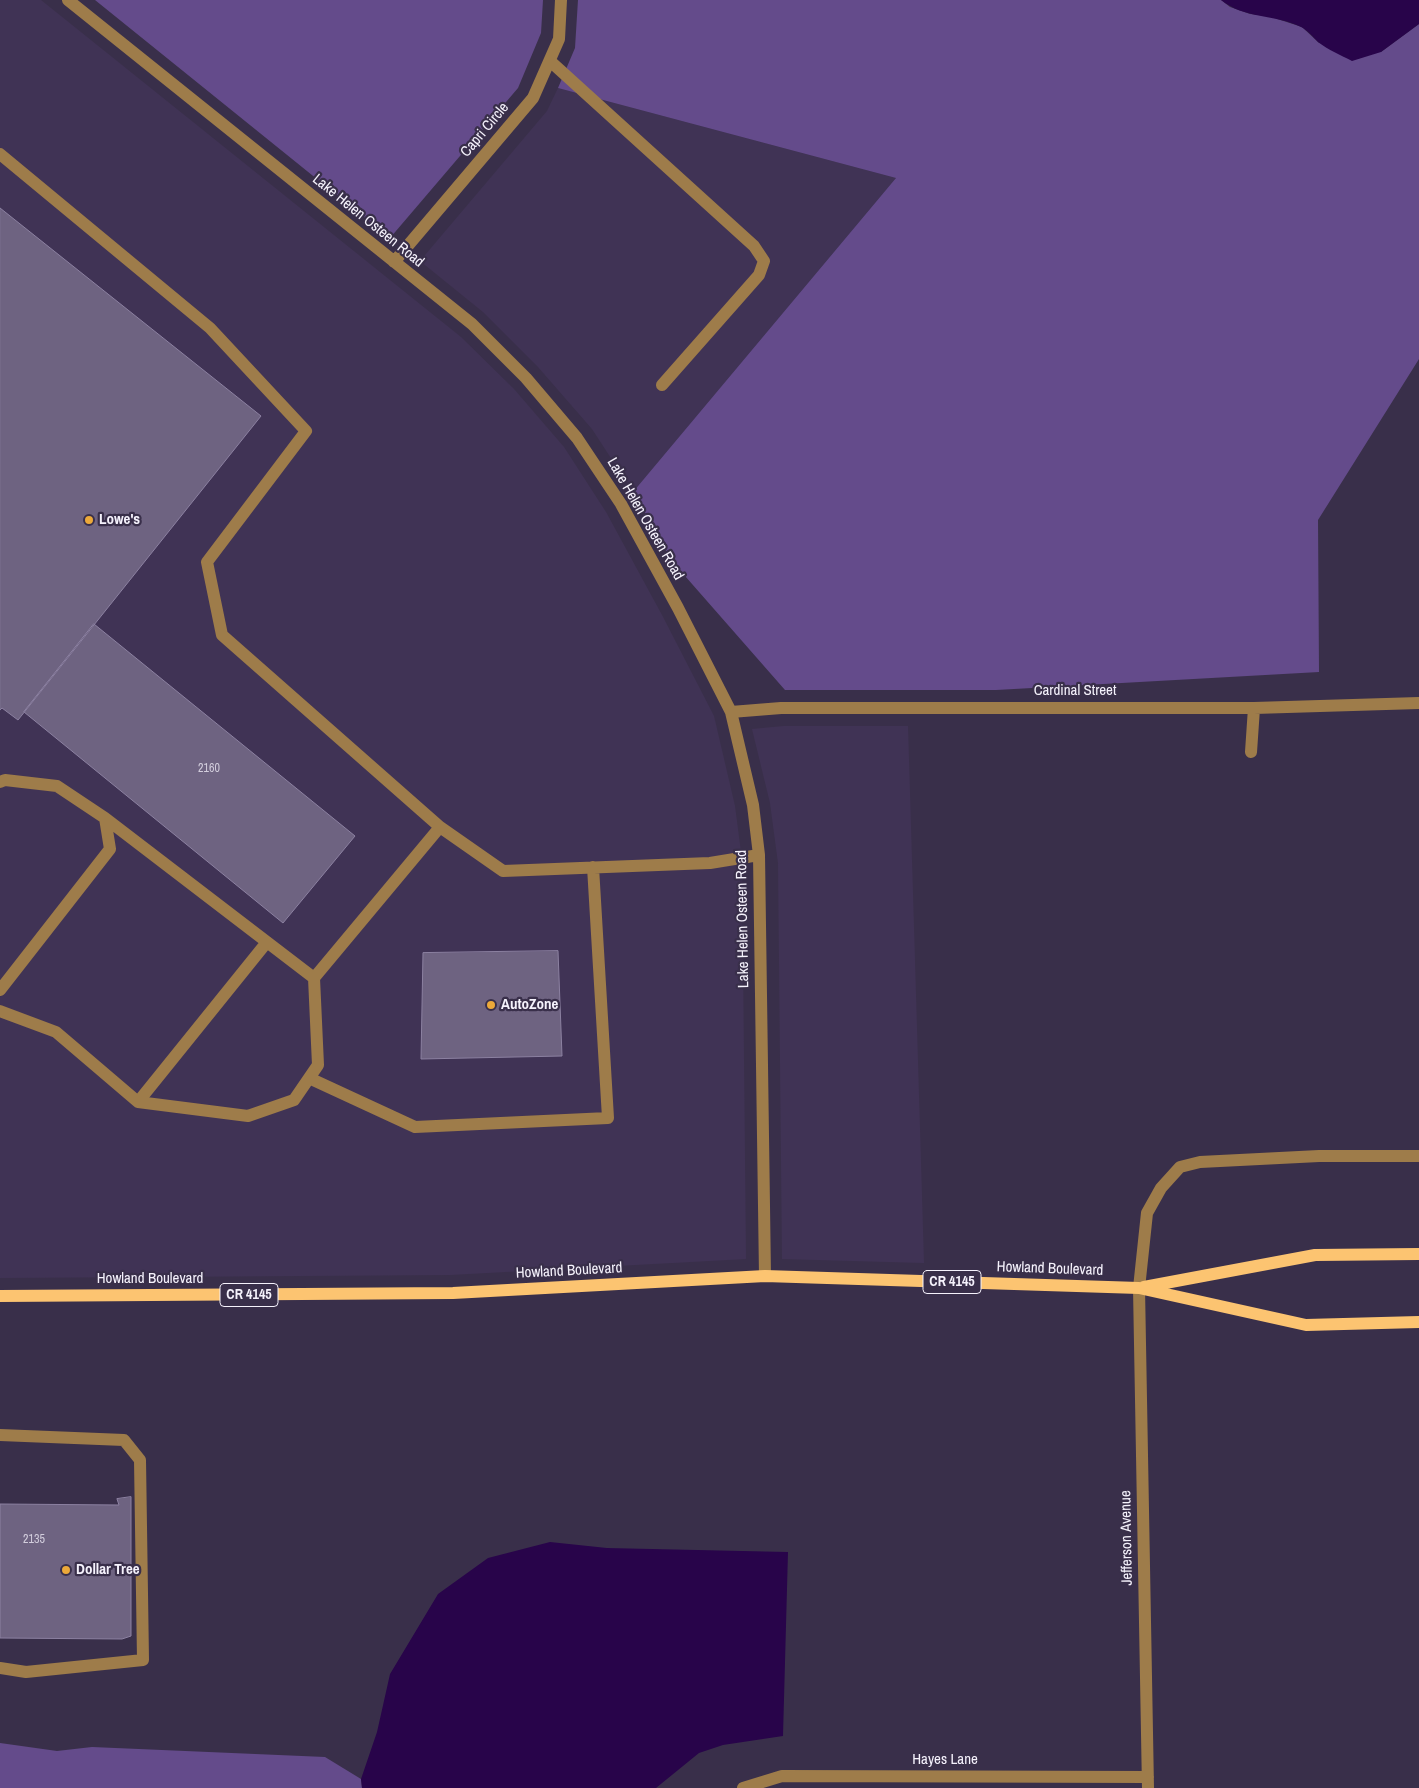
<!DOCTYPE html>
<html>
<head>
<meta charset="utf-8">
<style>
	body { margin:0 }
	canvas { display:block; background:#392f4a }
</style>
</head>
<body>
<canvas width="1419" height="1788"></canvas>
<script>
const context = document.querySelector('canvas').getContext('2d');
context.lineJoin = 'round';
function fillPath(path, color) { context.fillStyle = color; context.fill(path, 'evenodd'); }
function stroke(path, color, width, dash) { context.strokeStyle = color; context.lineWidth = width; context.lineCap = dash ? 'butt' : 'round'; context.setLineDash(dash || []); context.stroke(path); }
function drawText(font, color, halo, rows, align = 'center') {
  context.font = font + ' "Archivo Narrow",sans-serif'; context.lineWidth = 4.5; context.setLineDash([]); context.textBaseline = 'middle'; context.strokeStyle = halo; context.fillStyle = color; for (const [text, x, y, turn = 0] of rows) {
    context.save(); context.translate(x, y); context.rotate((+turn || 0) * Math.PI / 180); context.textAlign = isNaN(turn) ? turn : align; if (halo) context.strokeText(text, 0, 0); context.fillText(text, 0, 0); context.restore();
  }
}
fillPath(new Path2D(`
	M 0,0 L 41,0 L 461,337 L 514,389 L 564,447 L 606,512 L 662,615 L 714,716 L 735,806 L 742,860 L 746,1259 L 450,1275 L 0,1278 Z
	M 558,88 L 896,178 L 633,492 L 592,429 L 538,367 L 483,312 L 420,261 L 547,111 Z
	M 784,726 L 908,726 L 924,1263 L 782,1259 L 778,863 L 770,803 L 752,729 Z`), '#403355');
fillPath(new Path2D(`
	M 95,0 L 543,0 L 541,33 L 518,88 L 390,238 Z
	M 578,0 L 1221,0 L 1230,7 L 1250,14 L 1268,16 L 1302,27 L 1319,43 L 1381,52 L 1419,24 L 1419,359 L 1318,520 L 1319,672 L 996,690 L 785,690 L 671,560 L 633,492 L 896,178 L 558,88 L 575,48 Z
	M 0,1743 L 57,1751 L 92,1747 L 325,1757 L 361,1779 L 362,1788 L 0,1788 Z`), '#644b8b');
fillPath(new Path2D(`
	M 1221,0 L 1419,0 L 1419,24 L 1381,52 L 1352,61 C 1341,55 1328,50 1318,42 C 1313,37 1307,30 1301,27 C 1275,14 1244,19 1221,0 Z
	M 550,1542 L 607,1548 L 788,1552 L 783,1736 L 723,1745 L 699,1753 L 656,1788 L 362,1788 L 361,1779 L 377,1732 L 390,1674 L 438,1594 L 488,1558 Z`), '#28044a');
const building = new Path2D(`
	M 0,208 L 261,416 L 18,720 L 2,708 L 0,710 Z
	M 94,624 L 355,836 L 283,923 L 24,712 Z
	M 558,951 L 562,1056 L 421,1059 L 423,953 Z
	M 131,1497 L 131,1636 L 122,1639 L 0,1638 L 0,1504 L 119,1505 L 117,1499 Z`);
fillPath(building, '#6e6381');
stroke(building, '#8c81a1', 1);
stroke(new Path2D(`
	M 68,0 L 472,324 L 526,378 L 577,438 L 621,504 L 678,608 L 731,712 L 753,805 L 759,855 L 765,1276
	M 550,61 L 754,246 L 764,261 L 759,275 L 662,385
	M 0,154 L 210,328 L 306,431 L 207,562 L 222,635 L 440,827
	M 394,262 L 533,98 L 559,39 L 561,0
	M 731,712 L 781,708 L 1254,708 L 1419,703
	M 1251,752 L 1254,708
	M 0,782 L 5,780 L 57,786 L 105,818 L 314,978 L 440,827 L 503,871 L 710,863 L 759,855
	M 0,990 L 110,849 L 105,818
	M 0,1011 L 56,1032 L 138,1102 L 267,942
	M 309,1078 L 415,1127 L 608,1118 L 593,867
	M 138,1102 L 248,1116 L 294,1100 L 318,1065 L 314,978
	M 0,1435 L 124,1440 L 140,1460 L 143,1660 L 26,1672 L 0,1668
	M 743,1788 L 782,1776 L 1148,1777
	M 1148,1788 L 1139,1288 L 1147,1213 L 1161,1188 L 1180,1167 L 1200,1162 L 1319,1156 L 1419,1156`), '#9e7c4a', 12);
stroke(new Path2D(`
	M 1144,1287 L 1315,1255 L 1419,1254
	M 0,1296 L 453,1293 L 765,1276 L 1139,1288 L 1306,1325 L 1419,1322`), '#fcc471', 12);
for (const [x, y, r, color] of [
	[89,520,5,"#eca93a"],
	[491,1005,5,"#eca93a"],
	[66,1570,5,"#eca93a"]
]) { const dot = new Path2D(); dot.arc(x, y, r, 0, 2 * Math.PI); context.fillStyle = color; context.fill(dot); stroke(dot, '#392f4a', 2); }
drawText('12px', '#d3cedd', null, [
	["2160",209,769],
	["2135",34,1540]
]);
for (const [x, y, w] of [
	[952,1282,58],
	[249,1295,58]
]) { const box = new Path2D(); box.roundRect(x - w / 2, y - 11.5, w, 23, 4); context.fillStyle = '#392f4a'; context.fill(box); stroke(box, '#f5f2fc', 1); }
drawText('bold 14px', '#f5f2fc', null, [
	["CR 4145",952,1282],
	["CR 4145",249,1295]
]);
drawText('15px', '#f5f2fc', '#392f4a', [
	["Capri Circle",485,130,-50],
	["Lake Helen Osteen Road",368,221,39],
	["Lake Helen Osteen Road",645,519,60],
	["Cardinal Street",1075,691],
	["Lake Helen Osteen Road",743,919,-91],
	["Howland Boulevard",1050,1269,2],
	["Howland Boulevard",569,1271,-3],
	["Howland Boulevard",150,1279],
	["Jefferson Avenue",1127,1538,-91],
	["Hayes Lane",945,1760]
]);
drawText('bold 15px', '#f5f2fc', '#392f4a', [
	["Lowe's",99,520],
	["AutoZone",501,1005],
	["Dollar Tree",76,1570]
], 'left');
</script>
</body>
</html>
